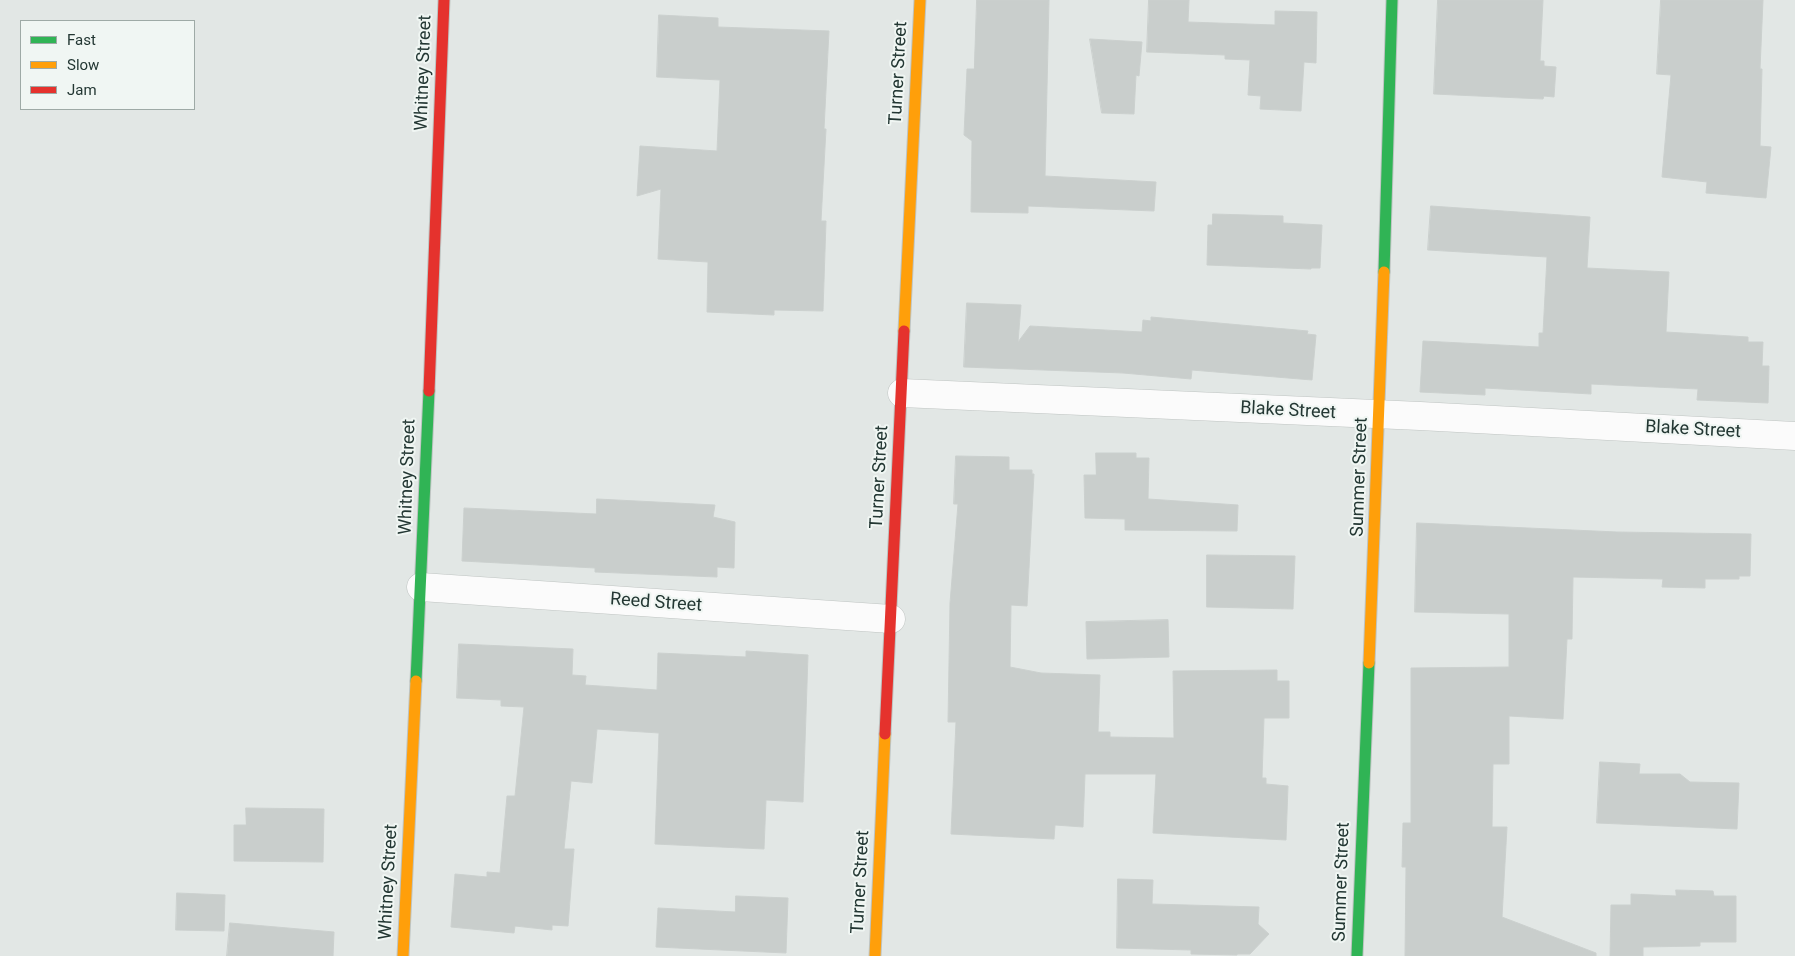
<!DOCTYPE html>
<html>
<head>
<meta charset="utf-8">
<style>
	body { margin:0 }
	#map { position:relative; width:1795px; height:956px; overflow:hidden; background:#e2e7e5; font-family:Roboto,sans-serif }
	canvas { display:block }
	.legend { position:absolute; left:20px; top:20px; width:175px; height:90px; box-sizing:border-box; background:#f0f6f3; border:1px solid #9eaaa6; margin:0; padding:6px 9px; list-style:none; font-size:15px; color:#233733 }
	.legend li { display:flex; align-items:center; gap:10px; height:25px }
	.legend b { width:25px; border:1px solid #9eaaa6 }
</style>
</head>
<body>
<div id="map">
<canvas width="1795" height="956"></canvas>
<ul class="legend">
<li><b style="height:6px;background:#30b455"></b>Fast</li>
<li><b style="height:6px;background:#ff9f0a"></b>Slow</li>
<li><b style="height:6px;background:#e5322d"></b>Jam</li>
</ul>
</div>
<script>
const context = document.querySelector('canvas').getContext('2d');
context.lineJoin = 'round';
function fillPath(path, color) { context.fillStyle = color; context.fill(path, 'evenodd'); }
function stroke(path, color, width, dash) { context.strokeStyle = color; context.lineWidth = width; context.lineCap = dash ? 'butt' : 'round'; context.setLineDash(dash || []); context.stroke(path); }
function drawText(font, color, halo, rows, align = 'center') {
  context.font = font + ' Roboto,sans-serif'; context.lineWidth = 4; context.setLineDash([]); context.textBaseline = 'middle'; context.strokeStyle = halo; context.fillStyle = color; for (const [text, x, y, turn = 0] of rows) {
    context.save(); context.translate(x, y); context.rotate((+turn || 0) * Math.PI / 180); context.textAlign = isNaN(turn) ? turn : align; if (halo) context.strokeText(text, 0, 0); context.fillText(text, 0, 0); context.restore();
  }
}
const building = new Path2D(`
	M 977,0 L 1049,0 L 1045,176 L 1156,182 L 1154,211 L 1028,206 L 1028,213 L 971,212 L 972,141 L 964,135 L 967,69 L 974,69 Z
	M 1149,0 L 1189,0 L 1188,22 L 1275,25 L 1275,11 L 1317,12 L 1316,63 L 1304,62 L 1301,111 L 1260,109 L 1261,96 L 1248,95 L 1250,60 L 1225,59 L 1225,55 L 1147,52 Z
	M 1438,0 L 1543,0 L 1540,61 L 1544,61 L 1544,66 L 1556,67 L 1554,97 L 1544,96 L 1543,99 L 1434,94 Z
	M 1661,0 L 1763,0 L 1760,69 L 1762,69 L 1760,146 L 1771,147 L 1766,198 L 1706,193 L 1707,182 L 1662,177 L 1671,75 L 1657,74 Z
	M 659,15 L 718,18 L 718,27 L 829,31 L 824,129 L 826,129 L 821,221 L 826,221 L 823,311 L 774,310 L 774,315 L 707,312 L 708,262 L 658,259 L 661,189 L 637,196 L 640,146 L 717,151 L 720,80 L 657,77 Z
	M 1090,39 L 1142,42 L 1139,76 L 1136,75 L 1134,114 L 1102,113 Z
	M 1431,206 L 1590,217 L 1587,268 L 1669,272 L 1666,332 L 1748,337 L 1748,342 L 1763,342 L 1762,366 L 1769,366 L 1768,403 L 1697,400 L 1698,389 L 1591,384 L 1591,394 L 1485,388 L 1485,395 L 1420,392 L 1423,341 L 1539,347 L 1539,333 L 1543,333 L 1547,257 L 1428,250 Z
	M 1213,214 L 1283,216 L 1283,223 L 1322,225 L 1320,268 L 1311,268 L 1311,269 L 1207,265 L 1208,225 L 1212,225 Z
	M 967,303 L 1021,305 L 1018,342 L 1030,326 L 1142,332 L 1143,320 L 1151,321 L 1151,317 L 1308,331 L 1307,334 L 1316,335 L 1312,380 L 1192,370 L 1191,379 L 1123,373 L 964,367 Z
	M 1096,453 L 1136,453 L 1136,458 L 1149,458 L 1148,499 L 1238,505 L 1237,531 L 1125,530 L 1125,519 L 1085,518 L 1084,475 L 1096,475 Z
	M 956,456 L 1009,457 L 1009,470 L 1032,470 L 1032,474 L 1034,474 L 1027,606 L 1011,605 L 1010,667 L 1041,673 L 1100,675 L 1098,732 L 1110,732 L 1110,737 L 1174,738 L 1173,671 L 1277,670 L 1277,681 L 1289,681 L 1289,718 L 1264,718 L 1262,778 L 1266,778 L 1266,784 L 1288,786 L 1286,840 L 1153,833 L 1156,774 L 1085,774 L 1083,827 L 1055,825 L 1054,839 L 951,834 L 956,722 L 948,722 L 950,603 L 958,504 L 954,504 Z
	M 597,499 L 715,505 L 713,517 L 735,522 L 734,568 L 717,567 L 717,577 L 595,572 L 595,568 L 462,561 L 464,508 L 596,514 Z
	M 1417,523 L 1617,532 L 1751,534 L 1750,576 L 1739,576 L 1739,579 L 1705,579 L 1705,588 L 1662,587 L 1663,579 L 1573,577 L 1572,639 L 1567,639 L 1563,719 L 1509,716 L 1509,764 L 1493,764 L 1492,827 L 1507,827 L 1502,917 L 1596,953 L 1596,956 L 1405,956 L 1406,867 L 1402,867 L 1403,823 L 1411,823 L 1411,668 L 1509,667 L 1509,614 L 1415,612 Z
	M 1207,555 L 1295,556 L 1293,609 L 1207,607 Z
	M 1168,620 L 1169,657 L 1087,659 L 1086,622 Z
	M 459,644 L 573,649 L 572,675 L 586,676 L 585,685 L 657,690 L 658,653 L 746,657 L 746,651 L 808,655 L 803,802 L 766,800 L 764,849 L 655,844 L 659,733 L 597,729 L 592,783 L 571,781 L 564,849 L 574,849 L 568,926 L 552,925 L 552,930 L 515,926 L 514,933 L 451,927 L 455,874 L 487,877 L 487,872 L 500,873 L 507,796 L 515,796 L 524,707 L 501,706 L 501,700 L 457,698 Z
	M 1600,762 L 1640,764 L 1639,774 L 1680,774 L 1690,782 L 1739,783 L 1737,829 L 1597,823 Z
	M 246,808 L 324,809 L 323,862 L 234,861 L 234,825 L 246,825 Z
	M 1118,879 L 1153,880 L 1152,904 L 1259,907 L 1258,924 L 1269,934 L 1250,954 L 1237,954 L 1237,955 L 1191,954 L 1191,950 L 1117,948 Z
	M 1676,890 L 1713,891 L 1714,896 L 1736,896 L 1736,942 L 1700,942 L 1700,946 L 1643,947 L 1643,956 L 1610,956 L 1611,905 L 1631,905 L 1631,894 L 1676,896 Z
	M 177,893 L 225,895 L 224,931 L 176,930 Z
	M 736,896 L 788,898 L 786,953 L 656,947 L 658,908 L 735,912 Z
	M 230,923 L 334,932 L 333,956 L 227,956 Z`);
fillPath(building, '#c9cecc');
stroke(building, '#cbd0ce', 1);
const street = new Path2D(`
	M 902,393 L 1420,416 L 1795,436
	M 421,587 L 891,619`);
const fast = new Path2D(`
	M 1384,272 L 1392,0
	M 416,681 L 429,391
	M 1357,956 L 1369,663`);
const slow = new Path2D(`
	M 904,331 L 920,0
	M 1369,663 L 1384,272
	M 403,956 L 416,681
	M 875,956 L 885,734`);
const jam = new Path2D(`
	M 429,391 L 444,0
	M 885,734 L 904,331`);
stroke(street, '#bfc4c2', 29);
stroke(fast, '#bec4c2', 13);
stroke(slow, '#bec4c2', 13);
stroke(jam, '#bec4c2', 13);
stroke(street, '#fbfbfb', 28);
stroke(fast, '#30b455', 11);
stroke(slow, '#ff9f0a', 11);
stroke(jam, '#e5322d', 11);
drawText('18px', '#233733', '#f0f6f3', [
	["Whitney Street",424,73,-88],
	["Turner Street",899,73,-87],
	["Blake Street",1288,411,3],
	["Blake Street",1693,430,3],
	["Whitney Street",408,477,-88],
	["Turner Street",880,477,-87],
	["Summer Street",1360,477,-88],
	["Reed Street",656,603,4],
	["Whitney Street",389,882,-87],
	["Turner Street",861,882,-87],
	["Summer Street",1342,882,-88]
]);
</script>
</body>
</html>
